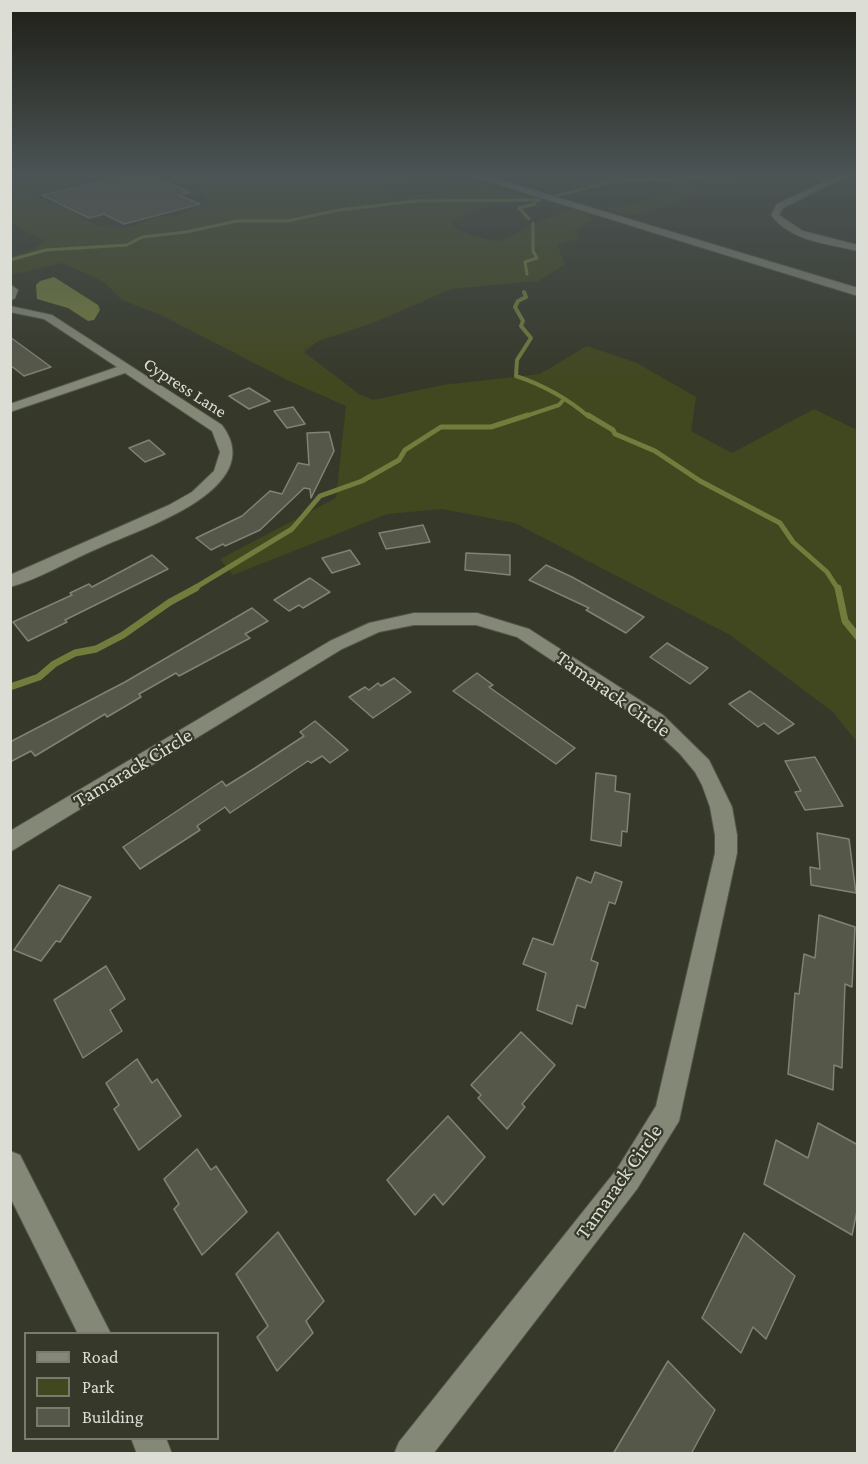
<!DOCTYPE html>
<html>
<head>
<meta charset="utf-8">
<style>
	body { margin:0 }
	#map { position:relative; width:868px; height:1464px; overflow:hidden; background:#36392a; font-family:"Crimson Pro",serif }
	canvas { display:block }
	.frame { position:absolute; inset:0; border:12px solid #dcded5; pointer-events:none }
	.legend { position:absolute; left:24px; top:1332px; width:195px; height:108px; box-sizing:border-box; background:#36392a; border:2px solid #787b6e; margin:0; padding:8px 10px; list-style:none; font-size:18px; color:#dcded5 }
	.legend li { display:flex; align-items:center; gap:12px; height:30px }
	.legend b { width:30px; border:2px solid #787b6e }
</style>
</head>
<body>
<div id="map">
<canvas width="868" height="1464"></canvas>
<div class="frame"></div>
<ul class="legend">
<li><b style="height:8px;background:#848877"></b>Road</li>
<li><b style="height:16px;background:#41471f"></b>Park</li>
<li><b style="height:16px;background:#555849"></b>Building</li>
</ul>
</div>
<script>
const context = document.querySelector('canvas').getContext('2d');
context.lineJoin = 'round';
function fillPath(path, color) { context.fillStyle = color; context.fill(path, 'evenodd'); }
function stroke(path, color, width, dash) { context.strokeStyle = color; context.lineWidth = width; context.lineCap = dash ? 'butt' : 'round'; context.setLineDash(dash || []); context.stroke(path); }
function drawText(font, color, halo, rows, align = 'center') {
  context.font = font + ' "Crimson Pro",serif'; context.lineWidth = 4.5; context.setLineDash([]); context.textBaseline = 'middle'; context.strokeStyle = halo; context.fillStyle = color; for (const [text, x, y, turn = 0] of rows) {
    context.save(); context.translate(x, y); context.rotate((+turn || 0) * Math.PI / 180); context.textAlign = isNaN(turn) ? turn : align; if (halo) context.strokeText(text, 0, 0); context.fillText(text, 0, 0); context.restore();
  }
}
fillPath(new Path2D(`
	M 168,177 L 410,177 L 386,193 L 394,197 L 450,192 L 483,183 L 528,197 L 531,201 L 488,205 L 450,221 L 455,228 L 477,237 L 499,242 L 540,221 L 571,209 L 589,214 L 592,220 L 575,230 L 578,238 L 557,245 L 565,264 L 539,281 L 451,289 L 373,323 L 318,341 L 304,352 L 359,394 L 373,400 L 443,385 L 540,374 L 587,346 L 637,363 L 696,397 L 691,431 L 732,453 L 814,409 L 857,430 L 857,742 L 833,712 L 730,635 L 515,523 L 442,509 L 387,514 L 233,575 L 220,559 L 336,498 L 346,406 L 287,380 L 159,314 L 122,300 L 104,282 L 62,263 L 11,275 L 11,256 L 35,249 L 45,241 L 11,223 L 10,182 L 48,204 L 76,209 L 79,217 L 103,227 L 127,228 L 160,216 L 176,216 L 208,203 L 199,190 Z
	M 610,177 L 737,177 L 699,191 L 677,203 L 638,215 L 629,216 L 605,209 L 651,199 L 667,185 C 641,177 621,186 595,187 L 591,184 Z`), '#41471f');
fillPath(new Path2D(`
	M 54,277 L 98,305 L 100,310 L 94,320 L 88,321 L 68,308 L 37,299 L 36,285 L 40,281 Z`), '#727c3d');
stroke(new Path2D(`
	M 555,196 L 610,182 L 703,177
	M 529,219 L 519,208 L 535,204 L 536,200
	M 10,260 L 46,250 L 127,245 L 142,237 L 186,232 L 237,221 L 287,221 L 339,210 L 416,201 L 539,200
	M 527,274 L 525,262 L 537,258 L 533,251 L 533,223`), '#727c3d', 3);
stroke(new Path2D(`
	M 524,292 L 526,297 L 518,301 L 515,307 L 523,321 L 521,326 L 531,338 L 517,360 L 516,376 C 543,385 567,398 589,417
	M 523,417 L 559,405 L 564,399`), '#727c3d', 4);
stroke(new Path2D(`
	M 588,415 L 613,430 L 615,434 L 655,451 L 700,481 L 780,523 L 793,542 L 827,572 L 838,589
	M 193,589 L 292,529 L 320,496 L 362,481 L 399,460 L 405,450 L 441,427 L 491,427 L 528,415`), '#727c3d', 5);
stroke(new Path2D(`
	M 838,588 L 845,621 L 858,637
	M 10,687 L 39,677 L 54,664 L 75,653 L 96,649 L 123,635 L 170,602 L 196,588`), '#727c3d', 7);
const building = new Path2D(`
	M 121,177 L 155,177 L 190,192 L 178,195 L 200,204 L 124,224 L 104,214 L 89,218 L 42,195 Z
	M 10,337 L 51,367 L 24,376 L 10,365 Z
	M 249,388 L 270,401 L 249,409 L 229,396 Z
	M 293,407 L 305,424 L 287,428 L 274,411 Z
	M 329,432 L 334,451 L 311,498 L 310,489 L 304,488 L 260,530 L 225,546 L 223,544 L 211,550 L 196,538 L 242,516 L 270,491 L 282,494 L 298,463 L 309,465 L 307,433 Z
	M 149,440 L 165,454 L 145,462 L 129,448 Z
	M 423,525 L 430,542 L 386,549 L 379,533 Z
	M 350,550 L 360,564 L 332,573 L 322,558 Z
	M 466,553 L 510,555 L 510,575 L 465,570 Z
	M 152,555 L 168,569 L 65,620 L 67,622 L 28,641 L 13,622 L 72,595 L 70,593 L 89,584 L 92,587 Z
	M 546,565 L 572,577 L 644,617 L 626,633 L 586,610 L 589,608 L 529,580 Z
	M 310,578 L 330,592 L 303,608 L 299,605 L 289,611 L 274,600 Z
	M 252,608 L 268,621 L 245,634 L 250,638 L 179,676 L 176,673 L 139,694 L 141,697 L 107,717 L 105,714 L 35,756 L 31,751 L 10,762 L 10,742 L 125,682 Z
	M 667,643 L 708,668 L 690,684 L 650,657 Z
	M 477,673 L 493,685 L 489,687 L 575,748 L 556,764 L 453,691 Z
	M 394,678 L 411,692 L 373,718 L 349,697 L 365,687 L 369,690 L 378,683 L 381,686 Z
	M 750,691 L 794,724 L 778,734 L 764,723 L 758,727 L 729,704 Z
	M 315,721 L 348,750 L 330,763 L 322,756 L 311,763 L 308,761 L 230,813 L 225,807 L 197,826 L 200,830 L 140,869 L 123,847 L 222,781 L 226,786 L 255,768 L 304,736 L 300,732 Z
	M 815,757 L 843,806 L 805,810 L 795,792 L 801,791 L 785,761 Z
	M 596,773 L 616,776 L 615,791 L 630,794 L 627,832 L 622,831 L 621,846 L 591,840 Z
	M 817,833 L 849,839 L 856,893 L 811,885 L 810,867 L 820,869 Z
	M 595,872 L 622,882 L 615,904 L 609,902 L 591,960 L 598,963 L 585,1008 L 577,1005 L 572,1024 L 537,1010 L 546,973 L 523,964 L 533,938 L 553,945 L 577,877 L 591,883 Z
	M 59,885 L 91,897 L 60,942 L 56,941 L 41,961 L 14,950 Z
	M 819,915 L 855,927 L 852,987 L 845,984 L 842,1068 L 834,1065 L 833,1090 L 788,1074 L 795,993 L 799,994 L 804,954 L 815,958 Z
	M 106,966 L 125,999 L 110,1010 L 122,1031 L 83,1058 L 54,1000 Z
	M 521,1032 L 555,1065 L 522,1104 L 525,1107 L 507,1129 L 478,1098 L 481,1095 L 471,1085 Z
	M 137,1059 L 152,1083 L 157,1079 L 181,1116 L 139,1150 L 114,1109 L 119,1105 L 106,1083 Z
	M 448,1116 L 485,1157 L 443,1205 L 434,1194 L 415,1215 L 387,1180 Z
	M 818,1123 L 858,1145 L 858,1206 L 852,1235 L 764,1184 L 776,1140 L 808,1158 Z
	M 197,1149 L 211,1170 L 216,1166 L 247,1212 L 202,1255 L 174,1209 L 179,1204 L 164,1179 Z
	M 278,1232 L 324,1301 L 306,1321 L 313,1333 L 277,1371 L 257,1337 L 268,1326 L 236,1274 Z
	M 744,1233 L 795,1276 L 766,1339 L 753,1327 L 741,1353 L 702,1318 Z
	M 668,1361 L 715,1410 L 691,1454 L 613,1454 Z`);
fillPath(building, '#555849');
stroke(building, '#808373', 1.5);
const minor = new Path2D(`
	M 834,177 L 845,177 L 783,208 L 779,215 L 803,231 L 858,245 L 858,251 C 828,244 790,241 771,215 L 777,204 Z
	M 10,284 L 18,290 L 15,298 L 10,301 Z
	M 10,306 L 52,315 L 222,425 C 270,489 140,529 99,548 C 70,560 40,579 10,587 L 10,575 L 169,505 L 192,492 L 214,471 L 220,452 L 212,431 L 125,373 L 10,412 L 10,404 L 117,367 L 44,319 L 10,312 Z
	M 414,613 L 477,613 L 529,629 L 663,715 L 709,760 L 732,807 L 737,835 L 737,853 L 679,1121 L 637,1189 L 433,1454 L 394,1454 L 399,1442 L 617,1169 L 656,1106 L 715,853 L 715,835 L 710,807 L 702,785 L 695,772 L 680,754 L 649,725 L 517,637 L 476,625 L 414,625 L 379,632 L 342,649 L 10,852 L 10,831 L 330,641 L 369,623 Z
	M 10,1151 L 20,1155 L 111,1334 L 78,1334 L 10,1197 Z
	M 131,1438 L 166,1438 L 172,1454 L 137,1454 Z`);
const tertiary = new Path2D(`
	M 474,177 L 490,177 L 858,288 L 858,296 Z`);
stroke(minor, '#525549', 2);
stroke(tertiary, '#525549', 2);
fillPath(minor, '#848877');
fillPath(tertiary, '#848877');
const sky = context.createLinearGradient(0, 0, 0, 382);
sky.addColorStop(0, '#1e1f17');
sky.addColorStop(0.46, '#4c5455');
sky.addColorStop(1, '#4c545500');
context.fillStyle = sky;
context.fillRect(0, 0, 868, 382);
drawText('18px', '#dcded5', '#36392a', [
	["Cypress Lane",185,388,33]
]);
drawText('21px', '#dcded5', '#36392a', [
	["Tamarack Circle",613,694,35],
	["Tamarack Circle",133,768,-31],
	["Tamarack Circle",619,1182,-55]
]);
</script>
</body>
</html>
